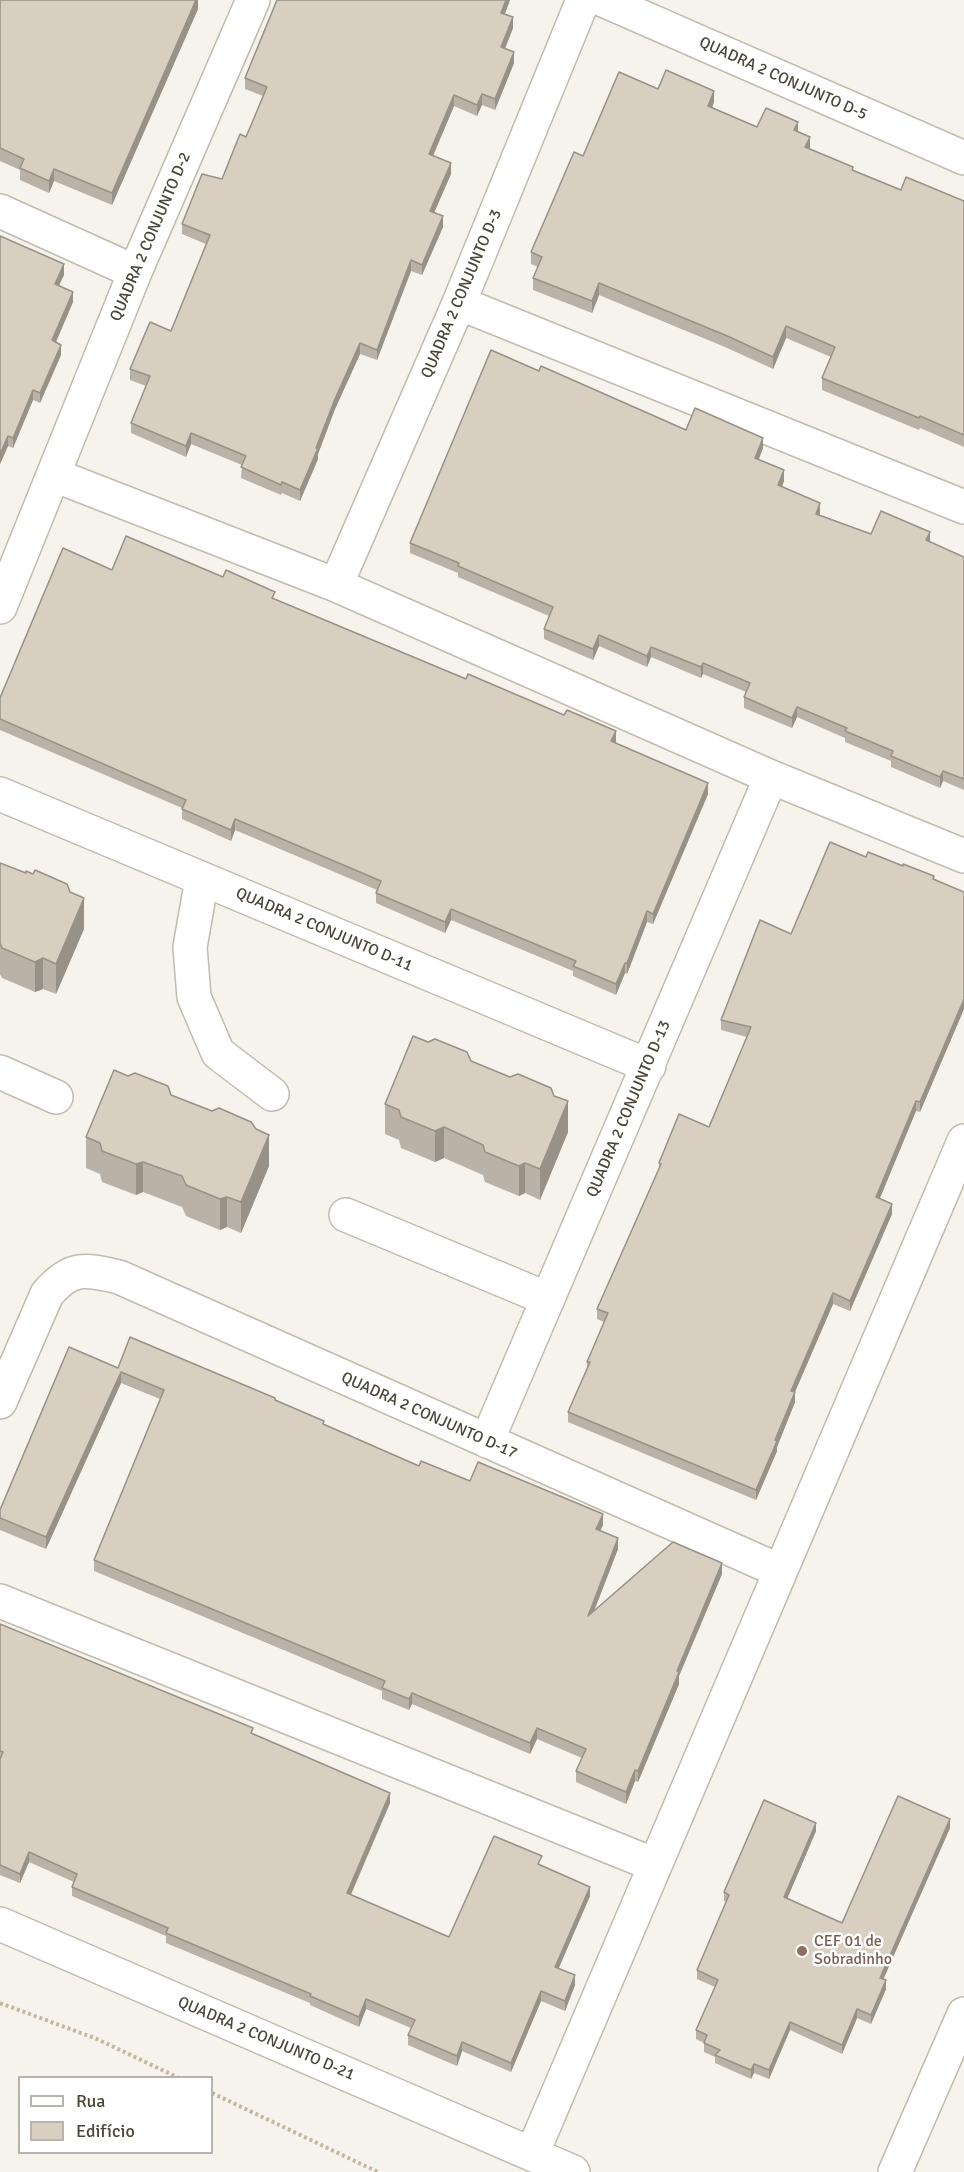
<!DOCTYPE html>
<html>
<head>
<meta charset="utf-8">
<style>
	body { margin:0 }
	#map { position:relative; width:964px; height:2172px; overflow:hidden; background:#f6f3ec; font-family:Signika,sans-serif }
	canvas { display:block }
	.legend { position:absolute; left:18px; top:2076px; width:195px; height:78px; box-sizing:border-box; background:#fff; border:2px solid #b7b4b0; margin:0; padding:8px 10px; list-style:none; font-size:18px; color:#4b4439 }
	.legend li { display:flex; align-items:center; gap:12px; height:30px }
	.legend b { width:30px; border:2px solid #b7b4b0 }
</style>
</head>
<body>
<div id="map">
<canvas width="964" height="2172"></canvas>
<ul class="legend">
<li><b style="height:8px;background:#fff"></b>Rua</li>
<li><b style="height:16px;background:#d8cfc1"></b>Edifício</li>
</ul>
</div>
<script>
const context = document.querySelector('canvas').getContext('2d');
context.lineJoin = 'round';
function stroke(path, color, width, dash) { context.strokeStyle = color; context.lineWidth = width; context.lineCap = dash ? 'butt' : 'round'; context.setLineDash(dash || []); context.stroke(path); }
function fillPath(path, color) { context.fillStyle = color; context.fill(path, 'evenodd'); }
function drawText(font, color, halo, rows, align = 'center') {
  context.font = font + ' Signika,sans-serif'; context.lineWidth = 5; context.setLineDash([]); context.textBaseline = 'middle'; context.strokeStyle = halo; context.fillStyle = color; for (const [text, x, y, turn = 0] of rows) {
    context.save(); context.translate(x, y); context.rotate((+turn || 0) * Math.PI / 180); context.textAlign = isNaN(turn) ? turn : align; if (halo) context.strokeText(text, 0, 0); context.fillText(text, 0, 0); context.restore();
  }
}
const minor = new Path2D(`
	M 603,0 L 964,158
	M 0,211 L 135,272
	M 459,303 L 964,507
	M 54,475 L 336,585 L 771,777 L 964,856
	M 336,585 L 459,303 L 583,0
	M 0,607 L 135,272 L 253,0
	M 0,794 L 649,1066
	M 202,879 L 190,947 L 194,997 L 218,1053 L 272,1094
	M 0,1072 L 56,1097
	M 346,1215 L 548,1299
	M 0,1402 L 47,1294 C 71,1266 84,1269 119,1277 L 780,1571
	M 487,1441 L 771,777
	M 0,1601 L 655,1865
	M 0,1924 L 573,2172
	M 532,2154 L 964,1141
	M 895,2172 L 964,2014`);
stroke(minor, '#c2bbae', 36);
stroke(new Path2D(`
	M 0,2003 L 97,2039 L 179,2078
	M 212,2093 L 378,2172`), '#c4b79f', 4, [3, 3]);
stroke(minor, '#fff', 33);
fillPath(new Path2D(`
	M 0,0 L 198,0 L 198,9 L 112,205 L 54,181 L 49,193 L 20,180 L 20,170 L 0,161 Z
	M 277,0 L 510,0 L 505,14 L 513,28 L 505,49 L 514,63 L 495,110 L 482,105 L 477,116 L 454,106 L 433,156 L 451,174 L 434,213 L 443,227 L 422,275 L 411,271 L 377,360 L 360,354 L 335,409 L 318,454 L 318,459 L 300,501 L 282,493 L 281,495 L 241,478 L 242,465 L 191,444 L 186,457 L 131,433 L 131,423 L 146,386 L 130,380 L 130,369 L 171,331 L 206,244 L 182,234 L 182,224 L 222,179 L 246,137 L 263,96 L 245,89 L 245,78 Z
	M 658,89 L 714,102 L 712,108 L 757,127 L 798,132 L 810,149 L 853,170 L 901,190 L 964,201 L 964,447 L 920,428 L 919,430 L 822,390 L 822,378 L 831,357 L 786,338 L 773,369 L 725,347 L 599,295 L 592,313 L 533,290 L 533,278 L 538,267 L 531,264 L 531,252 L 583,156 Z
	M 0,236 L 64,275 L 59,285 L 73,302 L 56,342 L 61,355 L 40,403 L 33,400 L 13,448 L 8,446 L 0,464 Z
	M 539,371 L 686,430 L 763,448 L 759,459 L 784,481 L 782,487 L 820,513 L 820,515 L 871,534 L 930,542 L 964,557 L 964,790 L 943,781 L 940,788 L 891,767 L 891,761 L 845,742 L 845,738 L 797,717 L 792,728 L 744,708 L 744,697 L 746,692 L 703,674 L 701,678 L 651,657 L 647,667 L 599,646 L 593,660 L 544,639 L 544,629 L 549,616 L 458,577 L 458,573 L 410,553 L 410,543 Z
	M 112,570 L 275,599 L 616,741 L 615,742 L 708,794 L 653,924 L 647,922 L 627,974 L 625,973 L 616,995 L 573,976 L 573,971 L 451,920 L 445,933 L 376,903 L 376,893 L 377,890 L 235,830 L 231,841 L 182,819 L 182,808 L 0,730 L 0,698 Z
	M 866,857 L 934,879 L 964,892 L 964,1009 L 920,1112 L 916,1111 L 879,1199 L 892,1214 L 850,1311 L 833,1304 L 795,1392 L 795,1402 L 777,1447 L 777,1451 L 756,1500 L 568,1422 L 568,1412 L 587,1368 L 587,1362 L 604,1322 L 597,1319 L 597,1309 L 659,1169 L 659,1163 L 709,1127 L 747,1037 L 721,1030 L 721,1020 L 791,934 Z
	M 0,863 L 84,929 L 56,994 L 43,989 L 35,992 L 2,978 L 0,974 Z
	M 471,1061 L 568,1132 L 540,1200 L 525,1193 L 519,1196 L 485,1182 L 483,1175 L 444,1158 L 435,1162 L 401,1148 L 399,1140 L 385,1134 L 385,1104 Z
	M 171,1095 L 269,1166 L 241,1233 L 227,1227 L 220,1230 L 186,1216 L 182,1207 L 143,1192 L 136,1195 L 102,1182 L 100,1174 L 86,1168 L 86,1137 Z
	M 118,1368 L 275,1400 L 324,1424 L 419,1466 L 470,1481 L 603,1525 L 600,1531 L 618,1549 L 594,1610 L 722,1574 L 679,1676 L 679,1684 L 638,1782 L 635,1781 L 626,1804 L 576,1782 L 576,1771 L 582,1758 L 537,1739 L 530,1754 L 412,1704 L 409,1710 L 382,1699 L 382,1691 L 94,1571 L 94,1560 L 160,1399 L 121,1383 L 46,1549 L 0,1530 L 0,1510 Z
	M 0,1624 L 253,1734 L 390,1803 L 351,1895 L 449,1937 L 542,1866 L 590,1896 L 558,1969 L 575,1985 L 565,2011 L 541,2001 L 511,2072 L 462,2051 L 457,2066 L 408,2045 L 408,2035 L 411,2028 L 366,2009 L 359,2027 L 310,2005 L 310,2003 L 166,1943 L 166,1936 L 72,1896 L 72,1887 L 74,1882 L 29,1862 L 20,1883 L 0,1875 Z
	M 950,1828 L 883,1979 L 886,1989 L 871,2024 L 857,2018 L 842,2054 L 790,2030 L 769,2079 L 754,2073 L 751,2079 L 715,2063 L 715,2057 L 704,2052 L 704,2043 L 696,2039 L 696,2030 L 715,1987 L 697,1979 L 697,1970 L 726,1902 L 724,1901 L 724,1892 L 816,1831 L 787,1899 L 842,1923 Z`), '#bab2a6');
fillPath(new Path2D(`
	M 196,0 L 198,0 L 198,9 L 112,205 L 112,193 Z
	M 506,0 L 510,0 L 501,23 L 501,13 Z
	M 513,17 L 513,28 L 501,58 L 501,47 Z
	M 514,52 L 514,63 L 495,110 L 495,99 Z
	M 714,91 L 714,102 L 708,118 L 708,106 Z
	M 482,94 L 482,105 L 477,116 L 477,105 Z
	M 454,95 L 454,106 L 429,165 L 429,154 Z
	M 798,122 L 798,133 L 794,130 Z
	M 810,137 L 810,149 L 805,147 Z
	M 451,163 L 451,174 L 430,222 L 430,211 Z
	M 54,169 L 54,181 L 49,193 L 49,181 Z
	M 443,216 L 443,227 L 422,275 L 422,265 Z
	M 411,260 L 411,271 L 377,360 L 377,350 Z
	M 64,264 L 64,275 L 55,294 L 55,284 Z
	M 599,283 L 599,295 L 592,313 L 592,301 Z
	M 73,292 L 73,302 L 52,351 L 52,340 Z
	M 786,326 L 786,338 L 773,369 L 773,357 Z
	M 360,343 L 360,354 L 335,409 L 318,454 L 318,459 L 300,501 L 300,490 L 316,448 L 335,399 Z
	M 61,345 L 61,355 L 40,403 L 40,393 Z
	M 33,390 L 33,400 L 13,448 L 13,438 Z
	M 191,433 L 191,444 L 186,457 L 186,446 Z
	M 8,436 L 8,446 L 0,464 L 0,454 Z
	M 763,438 L 763,448 L 755,468 L 755,458 Z
	M 784,470 L 784,481 L 778,495 L 778,485 Z
	M 820,503 L 820,513 L 816,524 L 816,514 Z
	M 930,532 L 930,542 L 926,540 Z
	M 599,635 L 599,646 L 593,660 L 593,649 Z
	M 651,647 L 651,657 L 647,667 L 647,656 Z
	M 703,663 L 703,674 L 701,678 L 701,667 Z
	M 797,707 L 797,717 L 792,728 L 792,718 Z
	M 616,731 L 616,741 L 611,751 L 611,741 Z
	M 943,771 L 943,781 L 940,788 L 940,777 Z
	M 708,783 L 708,794 L 653,924 L 653,914 Z
	M 235,819 L 235,830 L 231,841 L 231,830 Z
	M 84,898 L 84,929 L 56,994 L 56,964 Z
	M 451,909 L 451,920 L 445,933 L 445,922 Z
	M 647,911 L 647,922 L 627,974 L 627,963 Z
	M 43,958 L 43,989 L 35,992 L 35,962 Z
	M 625,963 L 625,973 L 616,995 L 616,984 Z
	M 964,999 L 964,1009 L 920,1112 L 920,1102 Z
	M 568,1101 L 568,1132 L 540,1200 L 540,1169 Z
	M 916,1101 L 916,1111 L 876,1208 L 876,1197 Z
	M 444,1127 L 444,1158 L 435,1162 L 435,1131 Z
	M 269,1135 L 269,1166 L 241,1233 L 241,1202 Z
	M 143,1162 L 143,1192 L 136,1195 L 136,1164 Z
	M 525,1163 L 525,1193 L 519,1196 L 519,1166 Z
	M 227,1197 L 227,1227 L 220,1230 L 220,1199 Z
	M 892,1204 L 892,1214 L 850,1311 L 850,1301 Z
	M 833,1293 L 833,1304 L 791,1401 L 791,1391 Z
	M 121,1372 L 121,1383 L 46,1549 L 46,1537 Z
	M 795,1392 L 795,1402 L 777,1447 L 777,1451 L 756,1500 L 756,1490 Z
	M 603,1514 L 603,1525 L 596,1540 L 596,1529 Z
	M 618,1538 L 618,1549 L 588,1627 L 588,1616 Z
	M 722,1563 L 722,1574 L 679,1676 L 679,1684 L 638,1782 L 638,1771 L 677,1671 Z
	M 412,1693 L 412,1704 L 409,1710 L 409,1699 Z
	M 537,1728 L 537,1739 L 530,1754 L 530,1743 Z
	M 635,1770 L 635,1781 L 626,1804 L 626,1792 Z
	M 390,1793 L 390,1803 L 347,1903 L 347,1893 Z
	M 950,1819 L 950,1828 L 880,1987 L 880,1978 Z
	M 816,1823 L 816,1831 L 784,1906 L 784,1897 Z
	M 29,1852 L 29,1862 L 20,1883 L 20,1874 Z
	M 590,1887 L 590,1896 L 555,1977 L 555,1967 Z
	M 575,1975 L 575,1985 L 565,2011 L 565,2001 Z
	M 886,1980 L 886,1989 L 871,2024 L 871,2015 Z
	M 541,1991 L 541,2001 L 511,2072 L 511,2063 Z
	M 366,1999 L 366,2009 L 359,2027 L 359,2017 Z
	M 857,2009 L 857,2018 L 842,2054 L 842,2045 Z
	M 790,2022 L 790,2030 L 769,2079 L 769,2070 Z
	M 462,2042 L 462,2051 L 457,2066 L 457,2056 Z
	M 754,2064 L 754,2073 L 751,2079 L 751,2070 Z`), '#979187');
const building = new Path2D(`
	M 0,0 L 196,0 L 112,193 L 54,169 L 49,181 L 20,168 L 24,159 L 0,148 Z
	M 277,0 L 506,0 L 501,13 L 513,17 L 501,47 L 514,52 L 495,99 L 482,94 L 477,105 L 454,95 L 429,154 L 451,163 L 430,211 L 443,216 L 422,265 L 411,260 L 377,350 L 360,343 L 335,399 L 316,448 L 318,448 L 300,490 L 282,482 L 281,485 L 241,467 L 246,456 L 191,433 L 186,446 L 131,423 L 150,376 L 130,369 L 150,322 L 171,331 L 210,235 L 182,224 L 202,174 L 222,179 L 240,134 L 246,137 L 267,87 L 245,78 Z
	M 666,70 L 714,91 L 708,106 L 757,127 L 766,108 L 798,122 L 794,130 L 810,137 L 805,147 L 853,167 L 852,170 L 901,190 L 906,177 L 964,201 L 964,435 L 920,416 L 919,418 L 822,378 L 835,347 L 786,326 L 773,357 L 725,335 L 599,283 L 592,301 L 533,278 L 542,257 L 531,252 L 574,152 L 583,156 L 619,72 L 658,89 Z
	M 0,236 L 64,264 L 55,284 L 73,292 L 52,340 L 61,345 L 40,393 L 33,390 L 13,438 L 8,436 L 0,454 Z
	M 491,350 L 539,371 L 541,366 L 686,430 L 695,408 L 763,438 L 755,458 L 784,470 L 778,485 L 820,503 L 816,514 L 871,534 L 881,511 L 930,532 L 926,540 L 964,557 L 964,779 L 943,771 L 940,777 L 891,756 L 893,751 L 845,731 L 847,728 L 797,707 L 792,718 L 744,697 L 750,683 L 703,663 L 701,667 L 651,647 L 647,656 L 599,635 L 593,649 L 544,629 L 553,607 L 458,566 L 459,563 L 410,543 Z
	M 126,536 L 223,577 L 226,570 L 275,592 L 272,598 L 466,679 L 468,674 L 564,715 L 567,710 L 616,731 L 611,741 L 708,783 L 653,914 L 647,911 L 627,963 L 625,963 L 616,984 L 573,966 L 576,961 L 451,909 L 445,922 L 376,893 L 381,881 L 235,819 L 231,830 L 182,809 L 186,800 L 0,719 L 0,698 L 63,548 L 112,570 Z
	M 830,842 L 866,857 L 868,852 L 903,866 L 903,864 L 934,876 L 933,879 L 964,892 L 964,999 L 920,1102 L 916,1101 L 876,1197 L 892,1204 L 850,1301 L 833,1293 L 791,1391 L 795,1392 L 775,1440 L 777,1441 L 756,1490 L 568,1412 L 590,1362 L 587,1362 L 608,1313 L 597,1309 L 661,1164 L 659,1163 L 679,1114 L 709,1127 L 751,1027 L 721,1020 L 760,920 L 791,934 Z
	M 0,863 L 26,873 L 26,871 L 33,874 L 35,870 L 67,884 L 70,892 L 84,898 L 56,964 L 43,958 L 35,962 L 2,948 L 0,943 Z
	M 413,1036 L 428,1042 L 435,1039 L 467,1052 L 471,1061 L 510,1077 L 518,1074 L 551,1088 L 554,1096 L 568,1101 L 540,1169 L 525,1163 L 519,1166 L 485,1152 L 483,1145 L 444,1127 L 435,1131 L 401,1117 L 399,1110 L 385,1104 Z
	M 114,1070 L 128,1076 L 135,1073 L 168,1086 L 171,1095 L 212,1111 L 219,1108 L 251,1122 L 256,1129 L 269,1135 L 241,1202 L 227,1197 L 220,1199 L 186,1185 L 182,1176 L 143,1162 L 136,1164 L 102,1151 L 100,1143 L 86,1137 Z
	M 130,1337 L 275,1398 L 275,1400 L 324,1421 L 323,1424 L 419,1466 L 421,1461 L 470,1481 L 478,1462 L 603,1514 L 596,1529 L 618,1538 L 588,1616 L 673,1542 L 722,1563 L 677,1671 L 679,1672 L 638,1771 L 635,1770 L 626,1792 L 576,1771 L 586,1749 L 537,1728 L 530,1743 L 412,1693 L 409,1699 L 382,1688 L 385,1681 L 94,1560 L 164,1390 L 121,1372 L 46,1537 L 0,1518 L 0,1510 L 69,1347 L 118,1368 Z
	M 0,1624 L 253,1728 L 251,1733 L 390,1793 L 347,1893 L 449,1937 L 494,1836 L 542,1856 L 538,1864 L 590,1887 L 555,1967 L 575,1975 L 565,2001 L 541,1991 L 511,2063 L 462,2042 L 457,2056 L 408,2035 L 415,2020 L 366,1999 L 359,2017 L 310,1996 L 311,1994 L 166,1933 L 168,1928 L 72,1887 L 77,1874 L 29,1852 L 20,1874 L 0,1865 L 0,1759 L 3,1752 L 0,1751 Z
	M 898,1796 L 950,1819 L 880,1978 L 886,1980 L 871,2015 L 857,2009 L 842,2045 L 790,2022 L 769,2070 L 754,2064 L 751,2070 L 715,2055 L 720,2050 L 704,2043 L 707,2035 L 696,2030 L 718,1980 L 697,1970 L 729,1895 L 724,1892 L 764,1800 L 816,1823 L 784,1897 L 842,1923 Z`);
fillPath(building, '#d8cfc1');
stroke(building, '#979187', 1.5);
for (const [x, y, r, color] of [
	[802,1951,6,"#8d6e63"]
]) { const dot = new Path2D(); dot.arc(x, y, r, 0, 2 * Math.PI); context.fillStyle = color; context.fill(dot); stroke(dot, '#fff', 2); }
drawText('16px', '#4b4439', '#fff', [
	["QUADRA 2 CONJUNTO D-5",783,79,24],
	["QUADRA 2 CONJUNTO D-2",151,237,-67],
	["QUADRA 2 CONJUNTO D-3",462,294,-67],
	["QUADRA 2 CONJUNTO D-11",324,930,23],
	["QUADRA 2 CONJUNTO D-13",629,1109,-67],
	["QUADRA 2 CONJUNTO D-17",429,1416,24],
	["QUADRA 2 CONJUNTO D-21",266,2039,23]
]);
drawText('16px', '#785e54', '#fff', [
	["CEF 01 de",814,1942],
	["Sobradinho",814,1960]
], 'left');
</script>
</body>
</html>
